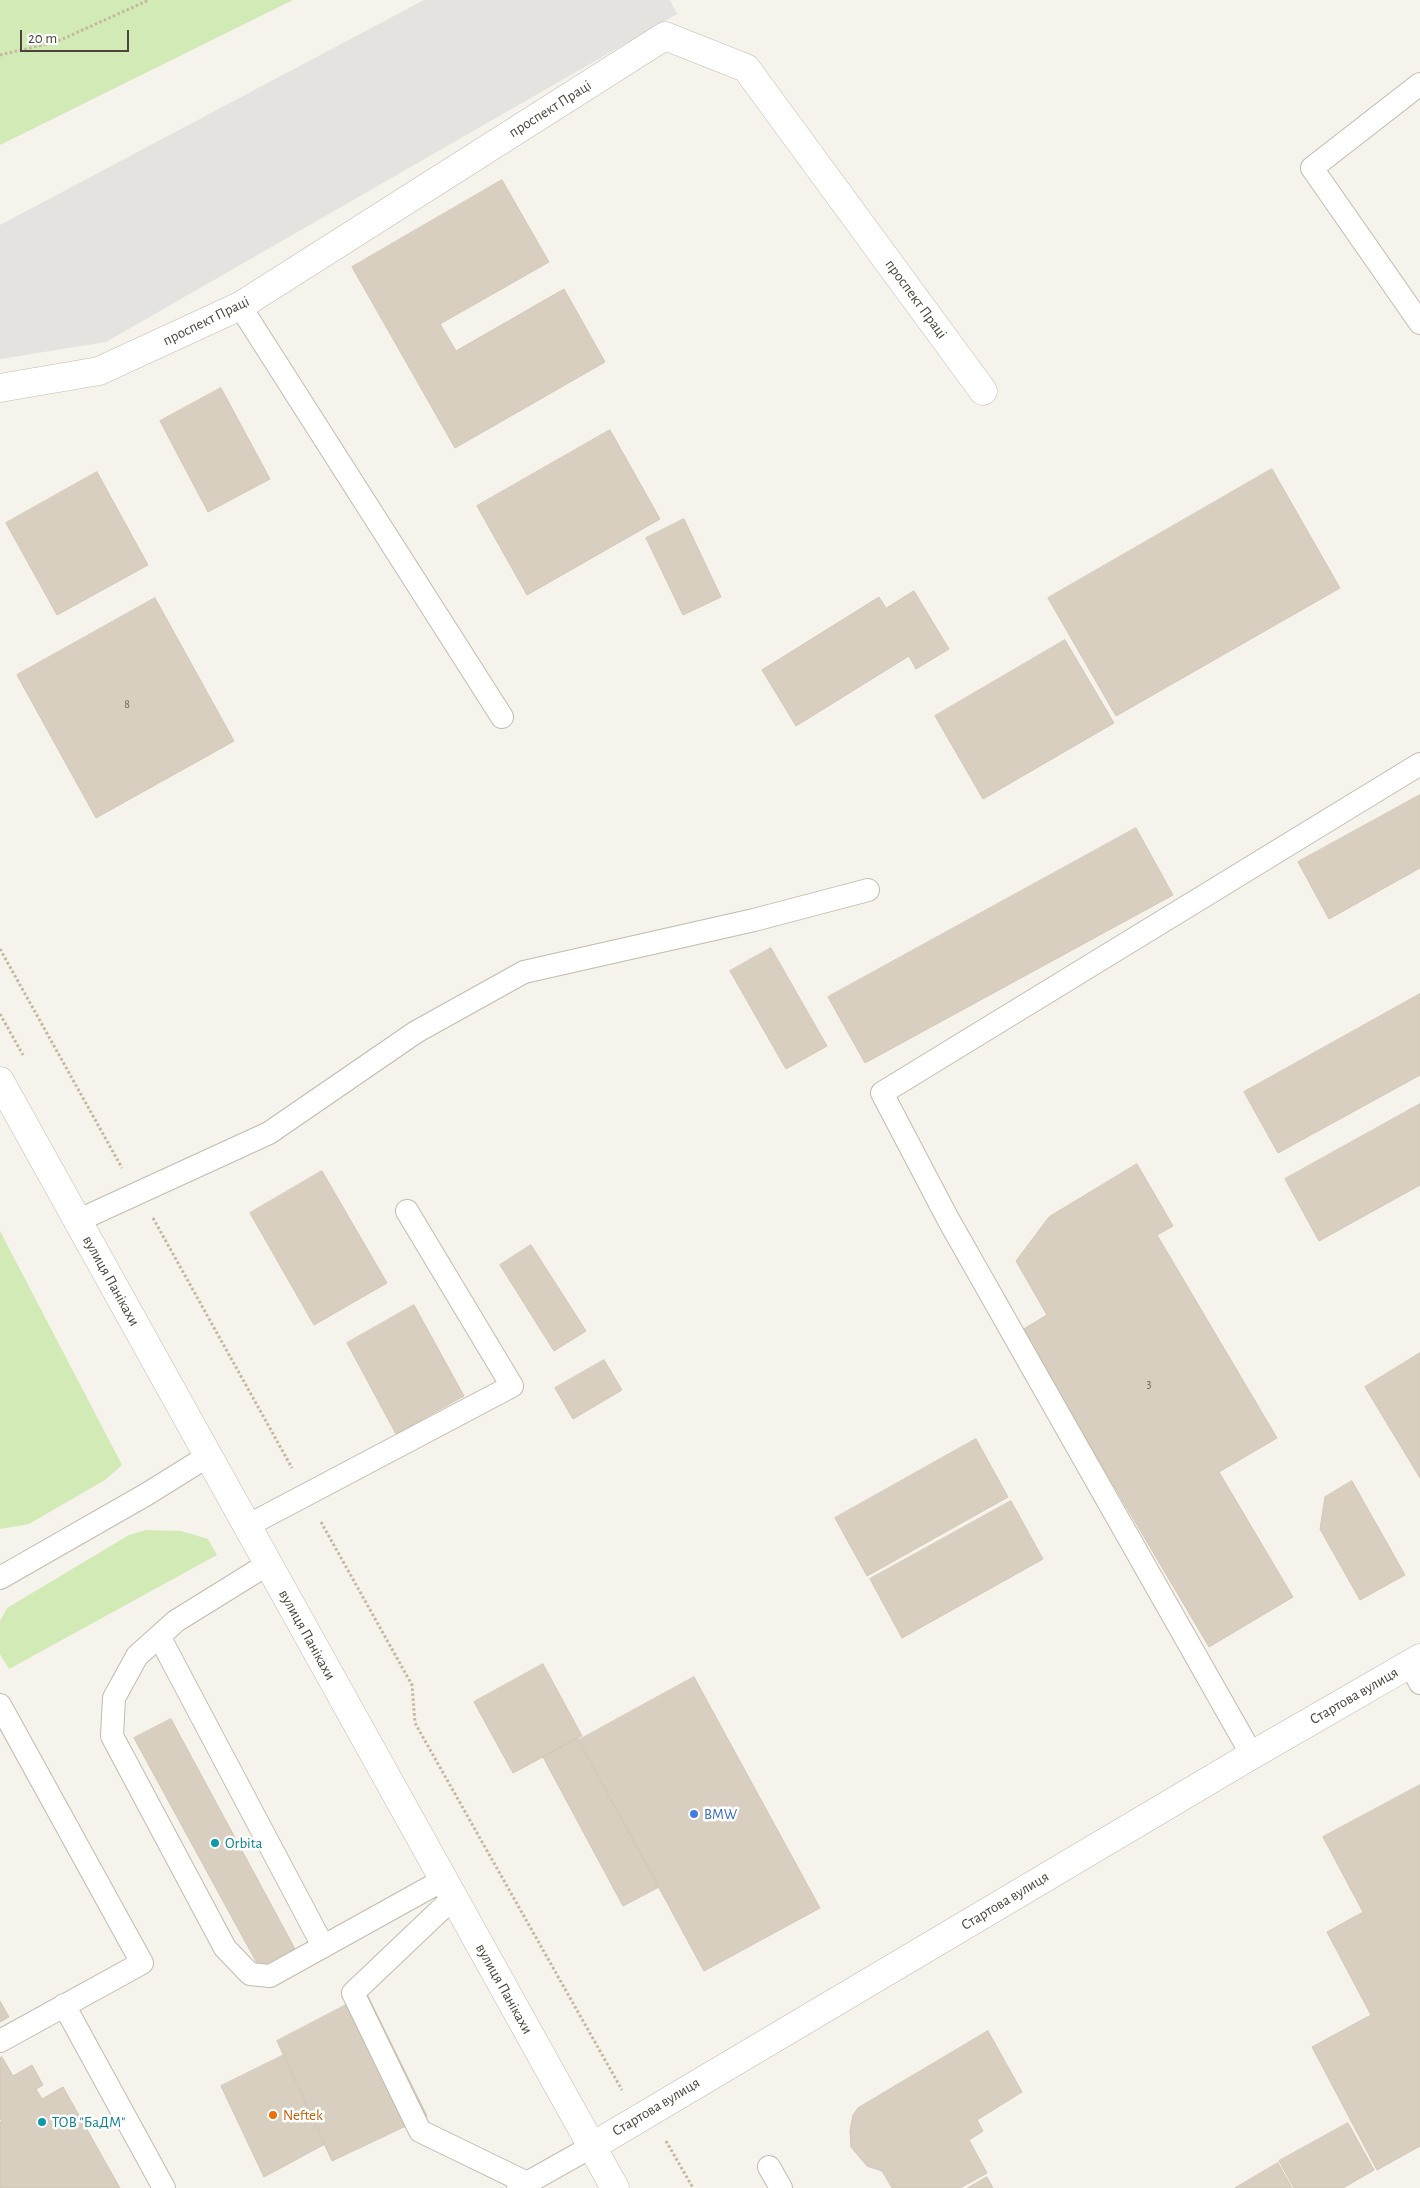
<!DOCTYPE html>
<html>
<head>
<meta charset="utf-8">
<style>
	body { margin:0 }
	#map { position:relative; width:1420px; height:2188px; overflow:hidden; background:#f6f3ec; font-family:"Alegreya Sans",sans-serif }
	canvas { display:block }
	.scale { position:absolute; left:20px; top:30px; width:109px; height:22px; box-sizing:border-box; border:2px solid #4b4439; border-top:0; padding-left:6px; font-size:15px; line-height:18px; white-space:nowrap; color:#4b4439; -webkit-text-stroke:4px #fff; paint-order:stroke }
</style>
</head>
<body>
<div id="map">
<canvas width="1420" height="2188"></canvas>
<div class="scale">20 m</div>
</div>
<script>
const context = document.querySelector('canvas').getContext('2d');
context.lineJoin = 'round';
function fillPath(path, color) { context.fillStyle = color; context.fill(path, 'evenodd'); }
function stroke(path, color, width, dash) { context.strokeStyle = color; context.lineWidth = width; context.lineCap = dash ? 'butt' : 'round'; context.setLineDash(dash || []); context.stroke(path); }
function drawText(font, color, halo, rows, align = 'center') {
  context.font = font + ' "Alegreya Sans",sans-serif'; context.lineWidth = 5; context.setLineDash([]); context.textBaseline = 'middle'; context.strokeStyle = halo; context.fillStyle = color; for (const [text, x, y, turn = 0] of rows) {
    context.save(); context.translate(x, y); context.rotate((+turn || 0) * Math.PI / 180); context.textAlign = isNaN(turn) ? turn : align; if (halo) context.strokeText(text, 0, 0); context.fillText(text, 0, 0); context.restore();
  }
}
fillPath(new Path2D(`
	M 0,0 L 293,0 L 0,145 Z
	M 0,1231 L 122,1465 L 105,1480 L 29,1524 L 0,1529 Z
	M 146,1530 L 181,1531 L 208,1539 L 217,1555 L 9,1669 L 0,1654 L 0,1621 L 7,1608 L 129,1535 Z`), '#d2eab5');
fillPath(new Path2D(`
	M 424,0 L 670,0 L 677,14 L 106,342 L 0,359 L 0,225 Z`), '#e5e3e0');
const building = new Path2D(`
	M 502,180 L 549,262 L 440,324 L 456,351 L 564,289 L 605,362 L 455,448 L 352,267 Z
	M 221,388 L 270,479 L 208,512 L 160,421 Z
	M 610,430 L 660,519 L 527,595 L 477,506 Z
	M 1272,469 L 1340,588 L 1116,716 L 1048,598 Z
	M 97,472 L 148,565 L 57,615 L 6,523 Z
	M 684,519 L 721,597 L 683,615 L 646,538 Z
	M 914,591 L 949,649 L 916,669 L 909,656 L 796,726 L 762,670 L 879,597 L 886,608 Z
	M 155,598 L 234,741 L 96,818 L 17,675 Z
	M 1065,640 L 1114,723 L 983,799 L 935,716 Z
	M 1420,795 L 1420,868 L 1329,919 L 1298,862 Z
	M 1136,828 L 1173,895 L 865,1063 L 828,997 Z
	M 771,948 L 827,1046 L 786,1069 L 730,971 Z
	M 1420,994 L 1420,1075 L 1278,1153 L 1244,1092 Z
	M 1420,1104 L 1420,1185 L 1319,1241 L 1285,1179 Z
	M 1137,1164 L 1173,1226 L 1157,1235 L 1277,1438 L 1219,1472 L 1293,1597 L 1209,1647 L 1022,1330 L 1047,1315 L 1016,1261 L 1049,1217 Z
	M 322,1171 L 387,1283 L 314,1325 L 250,1213 Z
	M 531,1245 L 586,1331 L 554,1351 L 500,1265 Z
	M 414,1305 L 464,1396 L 396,1434 L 347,1343 Z
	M 1420,1353 L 1420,1478 L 1365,1387 Z
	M 604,1360 L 622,1390 L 573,1419 L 555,1388 Z
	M 976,1439 L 1008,1497 L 867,1576 L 835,1518 Z
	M 1352,1481 L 1405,1575 L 1360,1600 L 1320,1529 L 1325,1497 Z
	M 1011,1501 L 1043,1559 L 902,1638 L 870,1579 Z
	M 543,1664 L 582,1736 L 513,1773 L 474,1702 Z
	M 694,1677 L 820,1908 L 704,1971 L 579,1740 Z
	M 171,1719 L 295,1949 L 259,1967 L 134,1738 Z
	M 577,1738 L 659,1887 L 623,1906 L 543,1757 Z
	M 1420,1785 L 1420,2146 L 1377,2170 L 1312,2047 L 1371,2015 L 1327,1932 L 1363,1912 L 1323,1837 Z
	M 367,1994 L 427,2116 L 332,2161 L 277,2041 Z
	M 0,2001 L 9,2017 L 0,2022 Z
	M 988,2031 L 1022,2092 L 977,2120 L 983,2131 L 969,2140 L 987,2173 L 960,2188 L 892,2188 L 882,2171 L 867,2166 L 851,2147 L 850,2131 L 853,2115 L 858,2108 Z
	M 284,2055 L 325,2144 L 264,2177 L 221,2086 Z
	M 2,2057 L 13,2076 L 32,2065 L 43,2085 L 36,2089 L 42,2099 L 63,2087 L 120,2188 L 0,2188 L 0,2122 L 2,2121 L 0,2119 L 0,2058 Z
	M 1348,2123 L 1374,2170 L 1343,2188 L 1294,2188 L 1279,2161 Z
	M 1278,2163 L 1292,2188 L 1235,2188 Z
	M 987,2177 L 993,2188 L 968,2188 Z`);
fillPath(building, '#d8cfc1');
stroke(building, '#d3c7b4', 1);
const service = new Path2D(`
	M 1420,84 L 1312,168 L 1420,323
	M 240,306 L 502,717
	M 77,1221 L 269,1133 L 416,1032 L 524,972 L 754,920 L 868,890
	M 247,1526 L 512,1386 L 407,1211
	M 268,1564 L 176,1621 L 137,1656 L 114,1698 L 112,1736 L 225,1948 L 250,1974 L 270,1976 L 443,1880
	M 0,1578 L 147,1494 L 208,1456
	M 159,1636 L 323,1946
	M 1410,1664 L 1420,1683
	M 0,1705 L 142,1963 L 0,2041
	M 1252,1755 L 948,1219 L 882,1093 L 1420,764
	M 453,1898 L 353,1993 L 420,2131 L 527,2183
	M 64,2005 L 164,2188
	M 769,2167 L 781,2188
	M 518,2188 L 591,2147`);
const minor = new Path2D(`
	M 0,388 L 99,371 L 240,306 L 665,36 L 746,68 L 983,391
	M 591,2147 L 1252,1755 L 1420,1658`);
const tertiary = new Path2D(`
	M 0,1081 L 615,2188`);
stroke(service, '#c2bbae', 24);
stroke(minor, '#c2bbae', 29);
stroke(tertiary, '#c2bbae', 29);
stroke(new Path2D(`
	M 0,55 L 56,42 L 149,0
	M 0,949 L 122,1168
	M 0,1014 L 23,1055
	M 153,1218 L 292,1468
	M 321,1522 L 412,1685 L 415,1723 L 622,2090
	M 666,2141 L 693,2188`), '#c4b79f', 3, [2.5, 2.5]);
stroke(service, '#fff', 22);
stroke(minor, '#fff', 28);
stroke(tertiary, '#fff', 28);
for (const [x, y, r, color] of [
	[694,1814,5,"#3f7fe0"],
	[215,1843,5,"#0f9aa8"],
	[273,2115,5,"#e8710a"],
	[42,2122,5,"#0f9aa8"]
]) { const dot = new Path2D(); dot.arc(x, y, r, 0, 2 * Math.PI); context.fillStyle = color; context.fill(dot); stroke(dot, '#fff', 2); }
drawText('12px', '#6e675b', null, [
	["8",127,704],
	["3",1149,1384]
]);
drawText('15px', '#4b4439', '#fff', [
	["проспект Праці",550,109,-32],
	["проспект Праці",916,299,54],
	["проспект Праці",206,321,-26],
	["вулиця Панікахи",111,1281,61],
	["вулиця Панікахи",307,1635,61],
	["Стартова вулиця",1354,1696,-30],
	["Стартова вулиця",1005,1901,-31],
	["вулиця Панікахи",504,1989,61],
	["Стартова вулиця",656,2107,-31]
]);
drawText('15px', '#366cbe', '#fff', [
	["BMW",704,1814]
], 'left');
drawText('15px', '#0d838f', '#fff', [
	["Orbita",225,1843],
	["ТОВ \"БаДМ\"",52,2122]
], 'left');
drawText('15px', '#c56008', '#fff', [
	["Neftek",283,2115]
], 'left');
</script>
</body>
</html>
